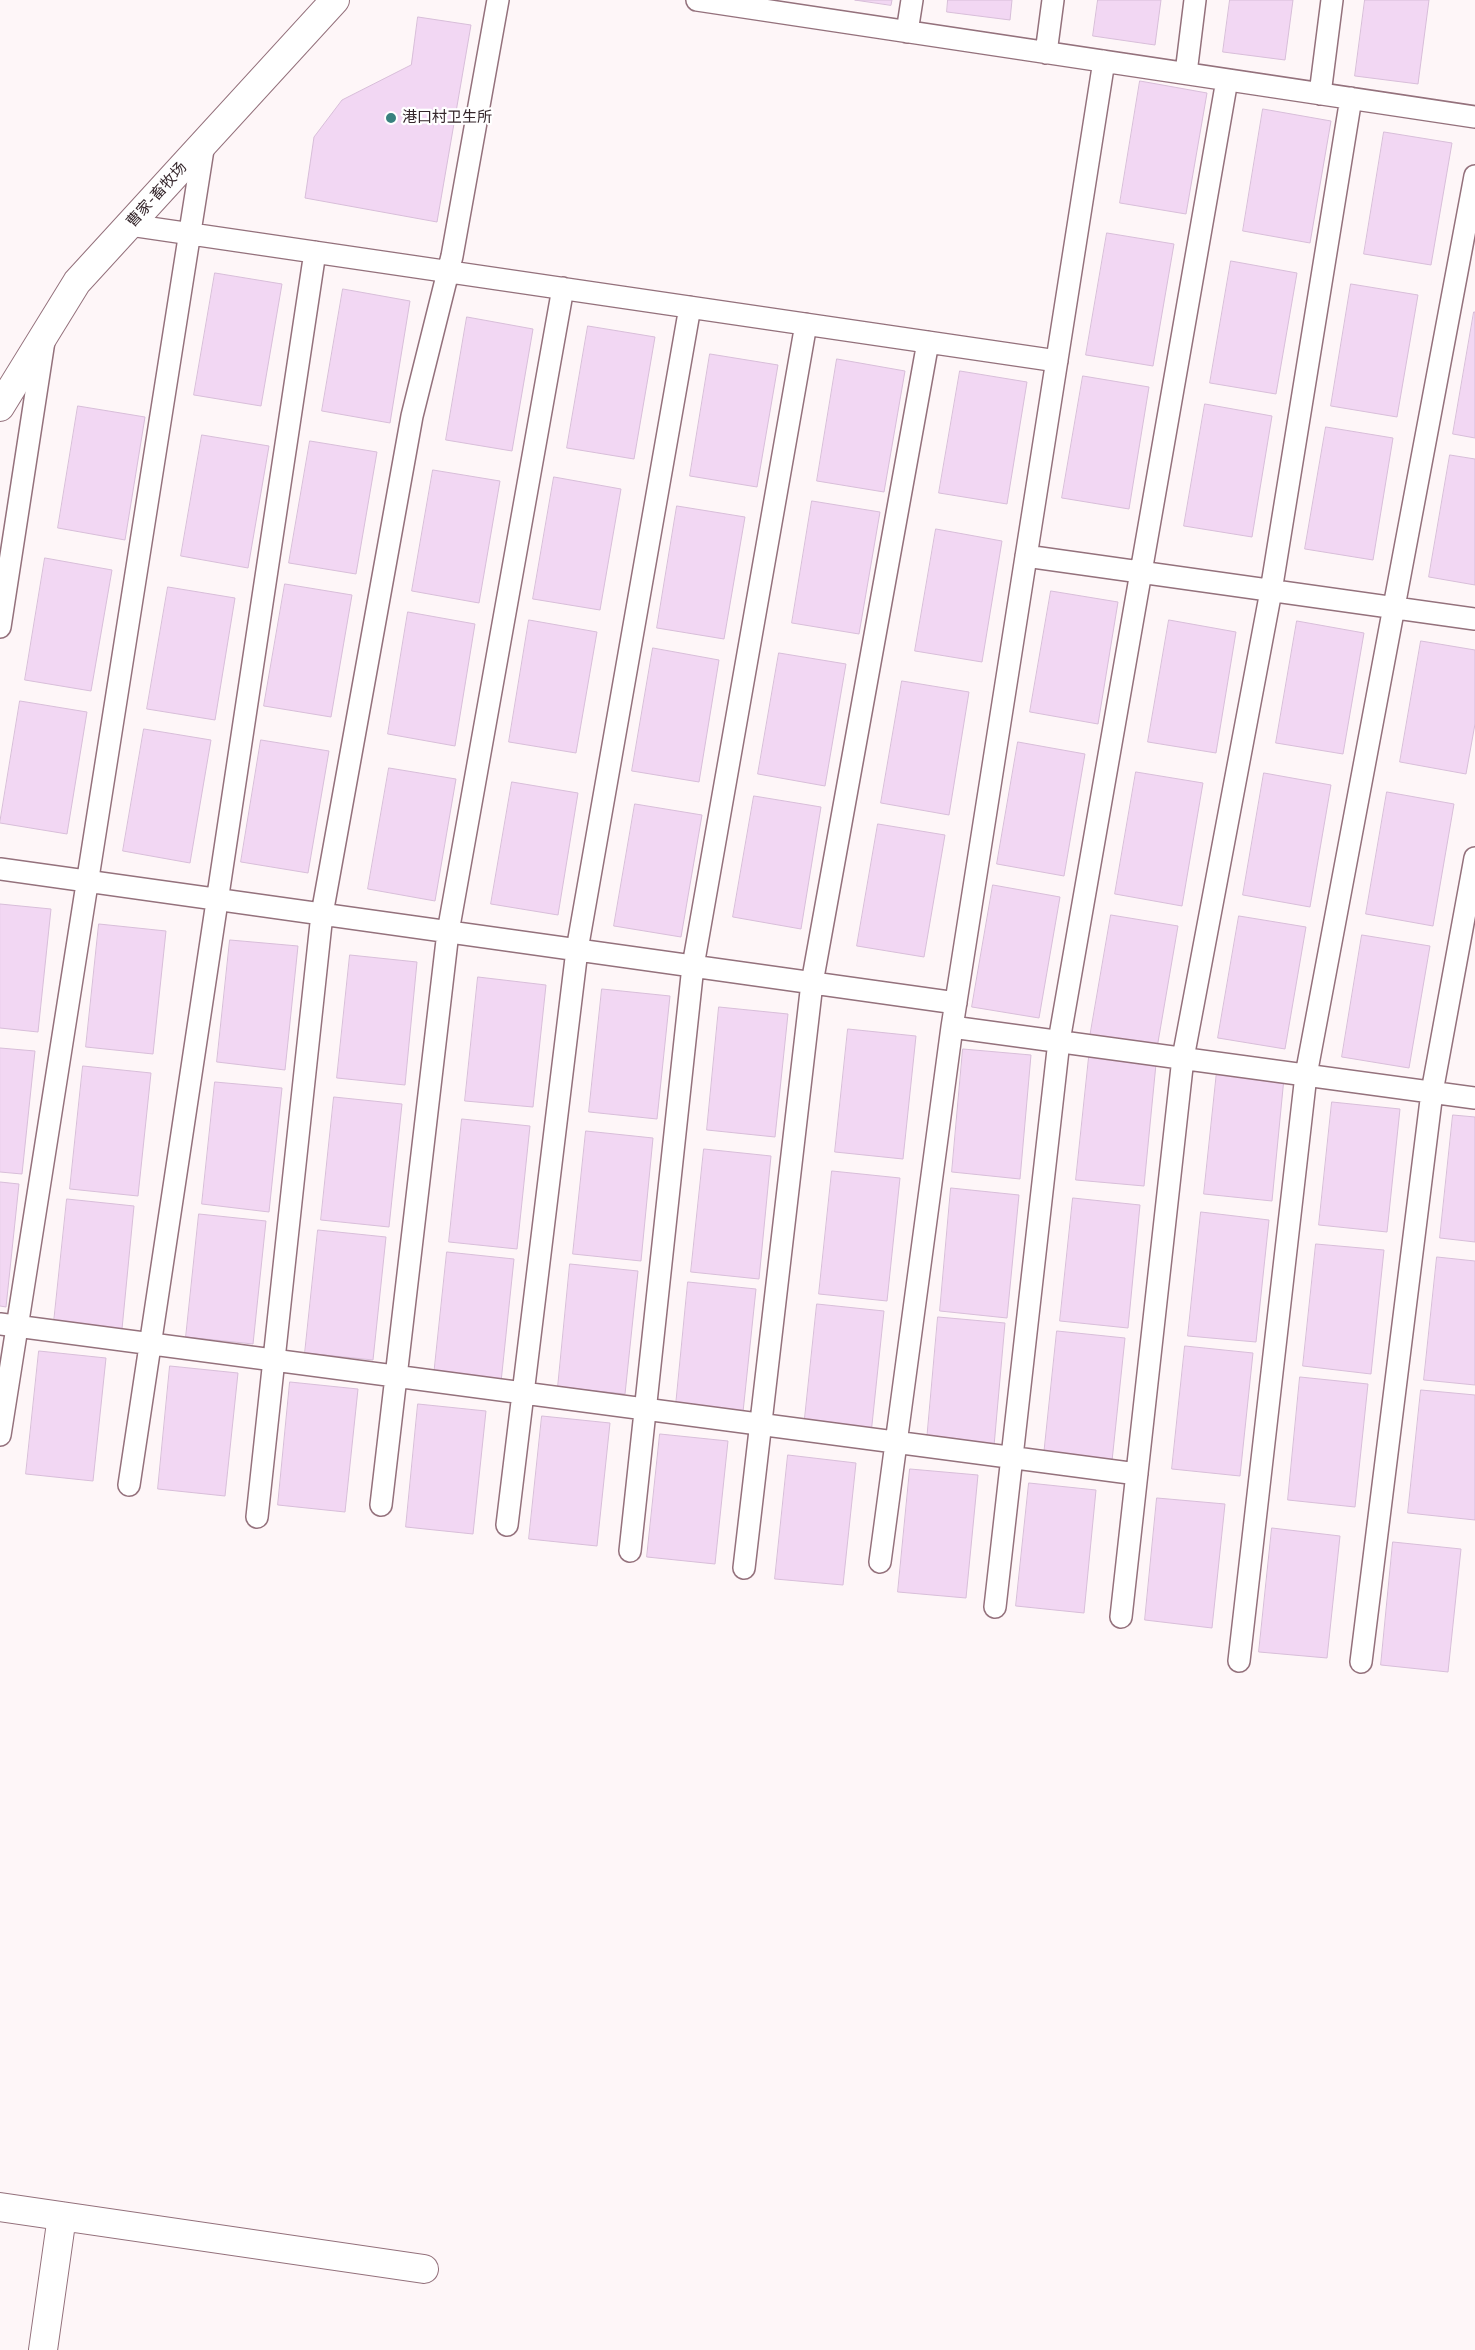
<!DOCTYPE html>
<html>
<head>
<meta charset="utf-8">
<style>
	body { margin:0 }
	canvas { display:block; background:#fef6f8 }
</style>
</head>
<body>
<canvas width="1475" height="2350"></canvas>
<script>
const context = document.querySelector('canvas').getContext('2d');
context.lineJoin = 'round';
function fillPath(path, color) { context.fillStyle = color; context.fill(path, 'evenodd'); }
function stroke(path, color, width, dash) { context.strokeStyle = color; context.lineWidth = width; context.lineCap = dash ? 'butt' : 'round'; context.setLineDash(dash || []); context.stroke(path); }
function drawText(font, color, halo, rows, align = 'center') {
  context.font = font + ' "Fira Sans","Noto Sans SC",sans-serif'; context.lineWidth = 4.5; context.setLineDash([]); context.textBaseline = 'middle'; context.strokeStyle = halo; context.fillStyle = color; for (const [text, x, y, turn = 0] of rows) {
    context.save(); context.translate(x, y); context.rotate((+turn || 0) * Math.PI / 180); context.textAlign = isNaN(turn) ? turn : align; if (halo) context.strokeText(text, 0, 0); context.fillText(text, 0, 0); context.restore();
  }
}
const building = new Path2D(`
	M 855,0 L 892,0 L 891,5 Z
	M 948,0 L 1012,0 L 1010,20 L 947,12 Z
	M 1098,0 L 1161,0 L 1155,45 L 1093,36 Z
	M 1230,0 L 1293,0 L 1285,60 L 1223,52 Z
	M 1365,0 L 1429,0 L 1418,84 L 1355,76 Z
	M 418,17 L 471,25 L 437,222 L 305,198 L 314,137 L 342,100 L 411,65 Z
	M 1140,81 L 1207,93 L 1186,214 L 1120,203 Z
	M 1263,109 L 1331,121 L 1310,243 L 1243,231 Z
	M 1384,132 L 1452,143 L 1431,265 L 1364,254 Z
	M 1107,233 L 1174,244 L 1153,366 L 1086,355 Z
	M 1231,261 L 1297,273 L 1276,394 L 1210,383 Z
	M 215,273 L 282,284 L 261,406 L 194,395 Z
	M 1351,284 L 1418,295 L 1397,417 L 1331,406 Z
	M 343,289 L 410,301 L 390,423 L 322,411 Z
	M 1474,312 L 1475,312 L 1475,438 L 1453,434 Z
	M 467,317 L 533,329 L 512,451 L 446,440 Z
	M 588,326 L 655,337 L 634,459 L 567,448 Z
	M 710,354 L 778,365 L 757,487 L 690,476 Z
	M 837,359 L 905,371 L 884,492 L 817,481 Z
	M 960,371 L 1027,382 L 1007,504 L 939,493 Z
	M 1083,376 L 1149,387 L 1129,509 L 1062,498 Z
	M 1205,404 L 1272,416 L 1252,537 L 1184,526 Z
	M 78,406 L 145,417 L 125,540 L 58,528 Z
	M 1326,427 L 1393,438 L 1373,560 L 1305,549 Z
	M 202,435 L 269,446 L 248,568 L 181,556 Z
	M 310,441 L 377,452 L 356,574 L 289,563 Z
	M 1450,455 L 1475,459 L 1475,585 L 1429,577 Z
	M 433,470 L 500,481 L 479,603 L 412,591 Z
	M 554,477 L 621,489 L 600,610 L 533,599 Z
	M 812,501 L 880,512 L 859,634 L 792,623 Z
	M 677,506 L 745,517 L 724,639 L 657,628 Z
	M 936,529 L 1002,541 L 982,662 L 915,651 Z
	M 45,558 L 112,570 L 91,691 L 25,680 Z
	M 285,584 L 352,595 L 331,717 L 264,706 Z
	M 168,587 L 235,598 L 215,720 L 147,709 Z
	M 1051,591 L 1118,602 L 1098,724 L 1030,712 Z
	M 408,612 L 475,624 L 455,746 L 388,734 Z
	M 529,620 L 597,632 L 576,753 L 509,742 Z
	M 1169,620 L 1236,632 L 1216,753 L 1148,742 Z
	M 1297,621 L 1364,633 L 1343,754 L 1276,743 Z
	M 1421,641 L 1475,650 L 1475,724 L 1466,774 L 1400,762 Z
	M 653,648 L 719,660 L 699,782 L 632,771 Z
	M 779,653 L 846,664 L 825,786 L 758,774 Z
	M 902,681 L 969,692 L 949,815 L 881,803 Z
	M 20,701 L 87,712 L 67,834 L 0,823 Z
	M 144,729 L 211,740 L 190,863 L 123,851 Z
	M 261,740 L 329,751 L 308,873 L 241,862 Z
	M 1018,742 L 1085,754 L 1064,876 L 997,864 Z
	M 389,768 L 456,779 L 435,901 L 368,889 Z
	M 1136,772 L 1203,783 L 1182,906 L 1115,894 Z
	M 1264,773 L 1331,785 L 1310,907 L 1243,895 Z
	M 512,782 L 578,793 L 558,915 L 491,904 Z
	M 1387,792 L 1454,804 L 1433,926 L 1366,914 Z
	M 754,796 L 821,807 L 801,929 L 733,917 Z
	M 635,804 L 702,815 L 681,937 L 614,926 Z
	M 878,824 L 945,835 L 924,957 L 857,946 Z
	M 993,885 L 1060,897 L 1039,1018 L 972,1007 Z
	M 0,904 L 51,909 L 38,1032 L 0,1028 Z
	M 1111,915 L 1178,926 L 1157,1048 L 1090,1037 Z
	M 1239,916 L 1306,927 L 1285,1049 L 1218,1038 Z
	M 99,924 L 166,931 L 153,1054 L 86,1047 Z
	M 1362,935 L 1430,946 L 1409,1068 L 1342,1057 Z
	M 230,940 L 298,946 L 285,1070 L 217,1062 Z
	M 350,955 L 417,962 L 405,1085 L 337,1078 Z
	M 478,977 L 546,985 L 533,1107 L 465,1101 Z
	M 602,989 L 670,996 L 657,1119 L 589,1112 Z
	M 719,1007 L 788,1014 L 775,1137 L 707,1130 Z
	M 848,1029 L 916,1036 L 903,1159 L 835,1152 Z
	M 0,1048 L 35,1051 L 22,1174 L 0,1172 Z
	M 963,1049 L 1031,1055 L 1020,1179 L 952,1172 Z
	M 1089,1057 L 1156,1064 L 1144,1186 L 1076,1180 Z
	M 83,1066 L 151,1073 L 138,1196 L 70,1189 Z
	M 1217,1071 L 1284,1078 L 1272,1201 L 1204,1194 Z
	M 215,1082 L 282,1088 L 269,1212 L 202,1204 Z
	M 334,1097 L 402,1104 L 389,1227 L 321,1220 Z
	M 1332,1102 L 1400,1109 L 1387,1232 L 1319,1225 Z
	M 1453,1115 L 1475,1117 L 1475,1242 L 1440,1238 Z
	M 462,1119 L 530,1126 L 517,1249 L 449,1242 Z
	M 586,1131 L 653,1138 L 641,1261 L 573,1254 Z
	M 704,1149 L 771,1156 L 759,1279 L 691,1272 Z
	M 832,1171 L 900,1178 L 887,1301 L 819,1294 Z
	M 0,1182 L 19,1184 L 6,1307 L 0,1306 Z
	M 951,1188 L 1019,1195 L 1007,1318 L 940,1311 Z
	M 1073,1198 L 1140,1205 L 1128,1328 L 1060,1321 Z
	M 67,1199 L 134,1206 L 122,1329 L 54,1322 Z
	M 1201,1212 L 1269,1220 L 1256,1342 L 1188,1336 Z
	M 199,1214 L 266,1221 L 253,1344 L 186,1337 Z
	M 318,1230 L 386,1237 L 373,1360 L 305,1353 Z
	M 1316,1244 L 1384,1250 L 1371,1374 L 1303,1366 Z
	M 447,1252 L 514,1259 L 501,1382 L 434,1375 Z
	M 1437,1257 L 1475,1261 L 1475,1385 L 1424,1380 Z
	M 570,1264 L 638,1271 L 625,1394 L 558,1387 Z
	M 688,1282 L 756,1289 L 743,1412 L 676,1405 Z
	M 817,1304 L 884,1311 L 871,1434 L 804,1427 Z
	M 938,1317 L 1005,1323 L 994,1446 L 927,1440 Z
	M 1057,1331 L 1125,1338 L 1112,1461 L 1044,1455 Z
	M 1185,1346 L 1253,1353 L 1240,1476 L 1172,1469 Z
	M 39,1351 L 106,1358 L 93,1481 L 26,1474 Z
	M 170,1366 L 238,1373 L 225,1496 L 158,1489 Z
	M 1300,1377 L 1368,1384 L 1355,1507 L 1288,1500 Z
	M 290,1382 L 358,1389 L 345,1512 L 278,1505 Z
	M 1421,1390 L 1475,1395 L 1475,1520 L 1408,1513 Z
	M 418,1404 L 486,1411 L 473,1534 L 406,1527 Z
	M 542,1416 L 610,1423 L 597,1546 L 529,1539 Z
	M 660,1434 L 728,1441 L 715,1564 L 647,1557 Z
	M 788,1455 L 856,1463 L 843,1585 L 775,1579 Z
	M 910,1469 L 978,1475 L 966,1598 L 898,1592 Z
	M 1029,1483 L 1096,1490 L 1084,1613 L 1016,1606 Z
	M 1157,1498 L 1225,1504 L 1212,1628 L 1145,1620 Z
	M 1272,1528 L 1340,1536 L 1327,1658 L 1259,1652 Z
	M 1393,1542 L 1461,1549 L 1448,1672 L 1381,1665 Z`);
fillPath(building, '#f2d7f3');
stroke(building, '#d8bed9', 1);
const service = new Path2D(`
	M 697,0 L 1475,117
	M 907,32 L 912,0
	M 1046,53 L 1053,0
	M 1186,73 L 1195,0
	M 1320,94 L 1332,0
	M 130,225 L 1057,361
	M 1026,556 L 1475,619
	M 0,627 L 44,341
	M 0,869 L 956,1003
	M 952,1027 L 1475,1098
	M 0,1324 L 1137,1474
	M 0,1435 L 204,143
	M 129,1485 L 315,252
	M 381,1505 L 448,932 L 563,288
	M 257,1517 L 322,914 L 412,416 L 452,256 L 498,0
	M 507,1525 L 577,950 L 690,307
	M 630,1551 L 693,966 L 806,324
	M 880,1562 L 952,1027 L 1104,61
	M 744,1568 L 812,983 L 928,342
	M 995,1607 L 1059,1041 L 1227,80
	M 1121,1617 L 1183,1058 L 1271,591 L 1351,98
	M 1239,1661 L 1306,1075 L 1475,176
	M 1361,1662 L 1432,1092 L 1475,858`);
const minor = new Path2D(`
	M 0,2207 L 424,2269
	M 43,2350 L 62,2216`);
const tertiary = new Path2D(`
	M 0,407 L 77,282 L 335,0`);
stroke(service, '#94717c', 24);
stroke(minor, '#94717c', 30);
stroke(tertiary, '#94717c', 30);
stroke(service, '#fff', 21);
stroke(minor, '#fff', 28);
stroke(tertiary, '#fff', 28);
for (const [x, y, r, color] of [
	[391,118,6,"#39817f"]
]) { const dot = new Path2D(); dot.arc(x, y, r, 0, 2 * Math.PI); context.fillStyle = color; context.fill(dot); stroke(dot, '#fff', 2); }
drawText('15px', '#34252a', '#fff', [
	["港口村卫生所",402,118]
], 'left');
drawText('15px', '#34252a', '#fff', [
	["曹家-畜牧场",157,195,-48]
]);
</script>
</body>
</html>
